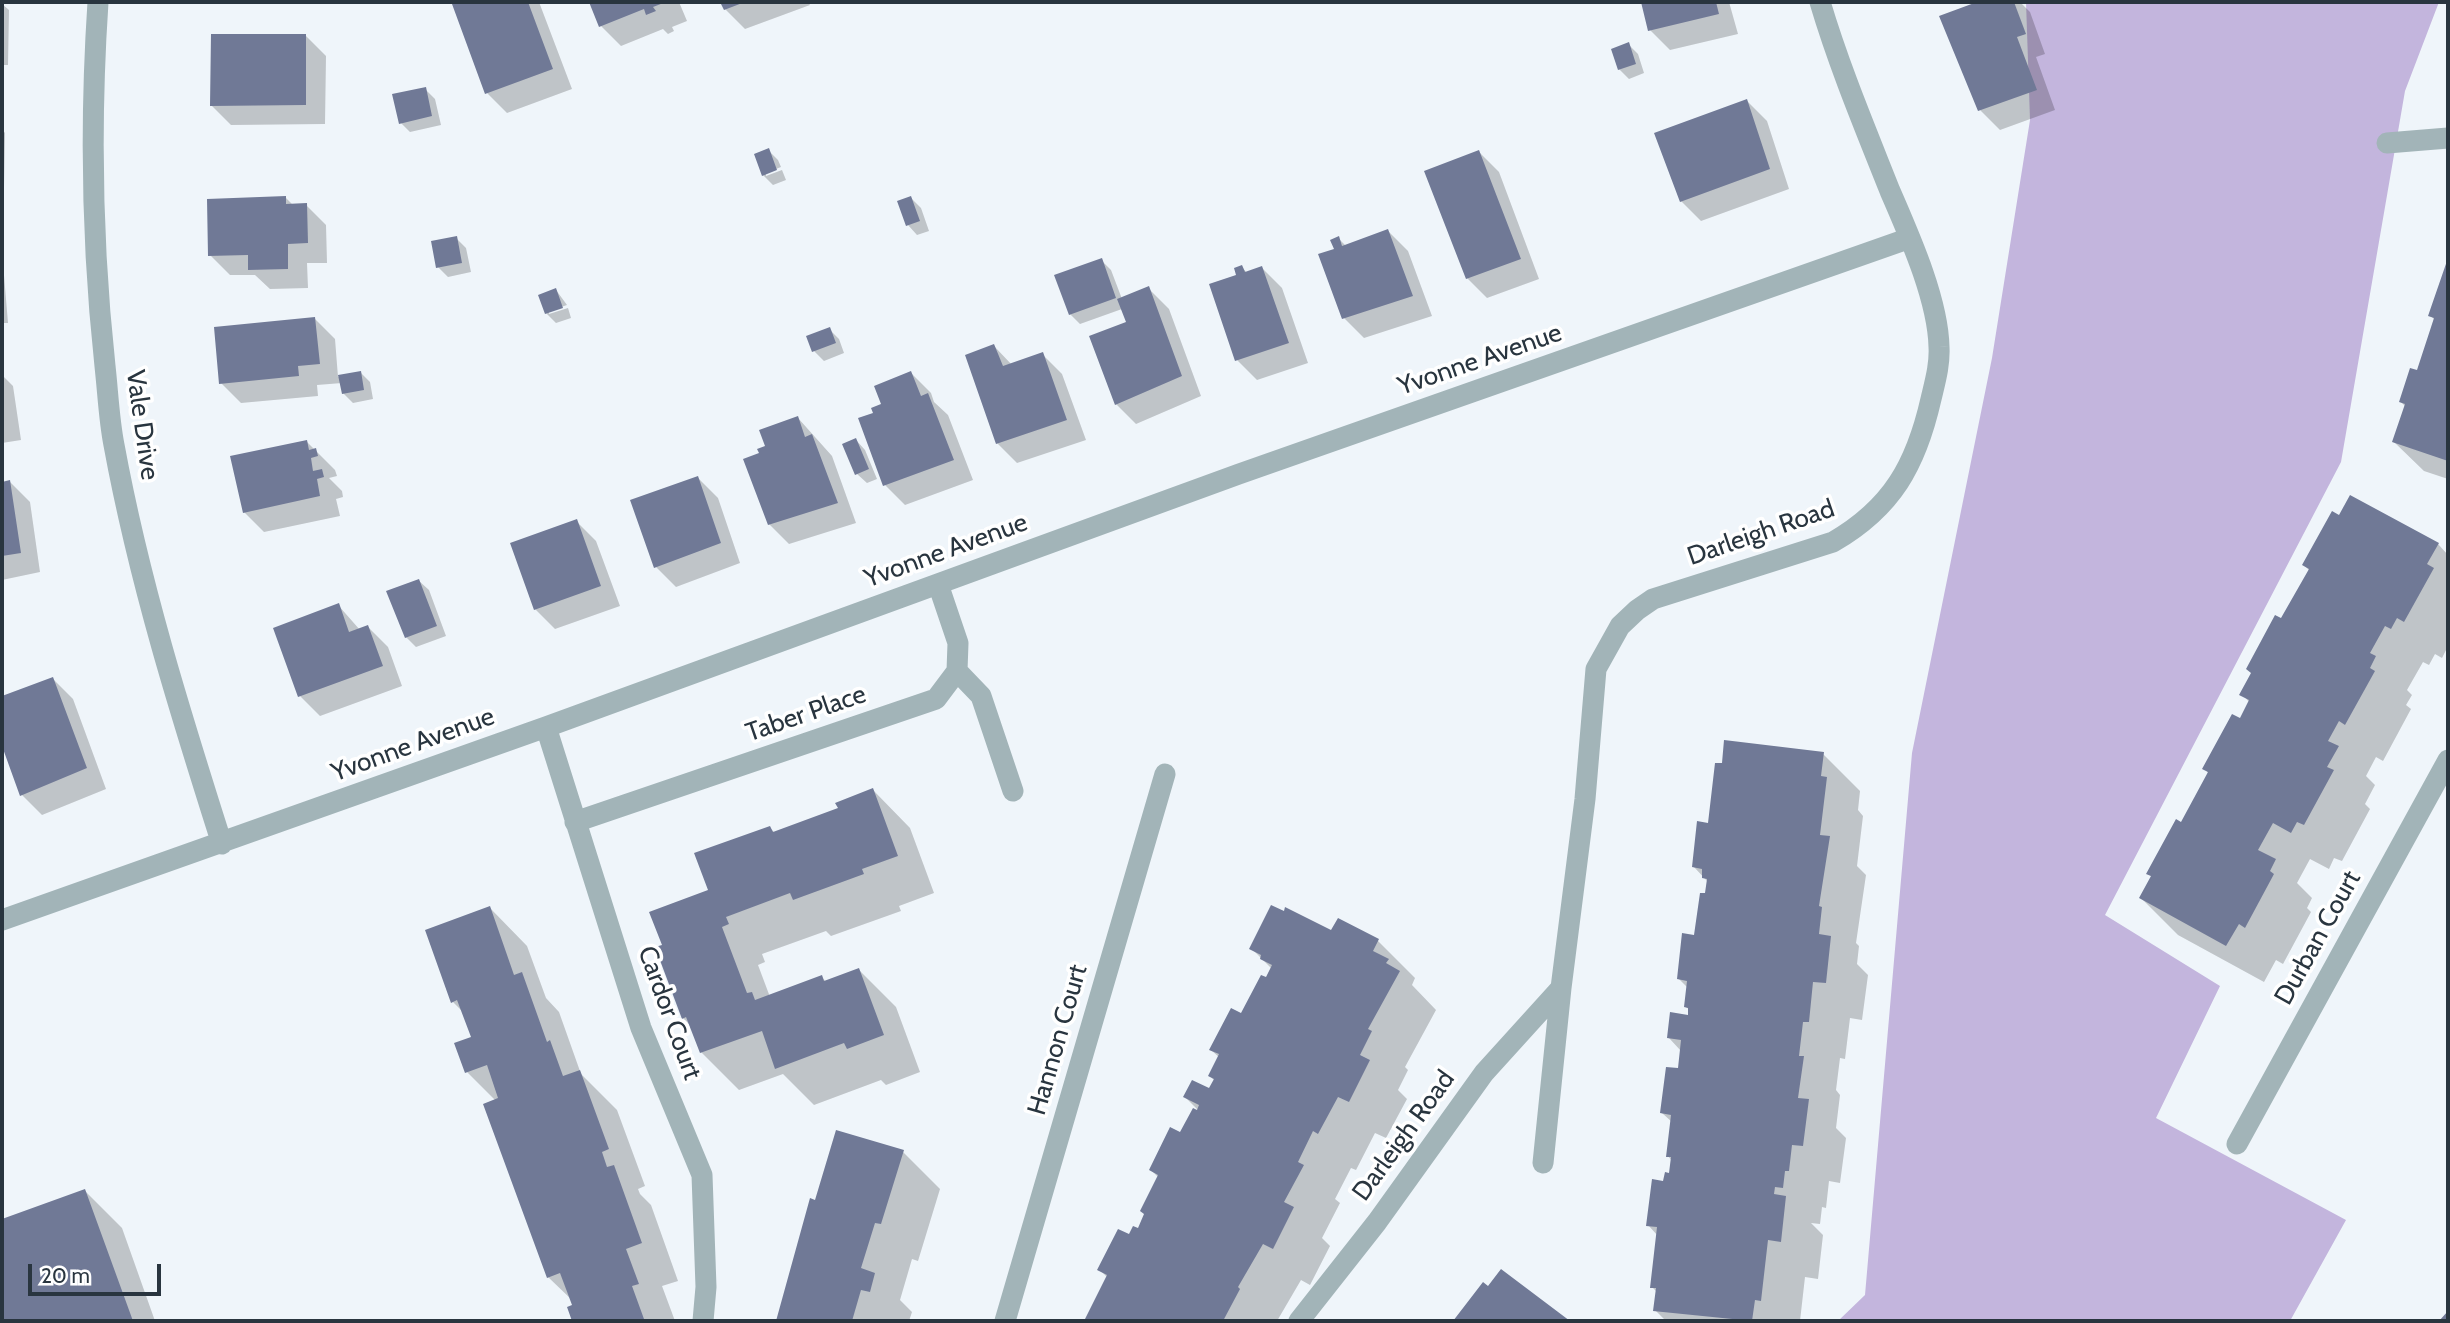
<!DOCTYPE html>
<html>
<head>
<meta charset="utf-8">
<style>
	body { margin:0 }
	#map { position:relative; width:2450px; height:1323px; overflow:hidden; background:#eff5fa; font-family:Cabin,sans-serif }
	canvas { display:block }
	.frame { position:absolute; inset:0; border:4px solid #29353f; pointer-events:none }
	.scale { position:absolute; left:28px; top:1264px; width:133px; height:32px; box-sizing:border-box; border:4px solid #29353f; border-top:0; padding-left:9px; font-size:21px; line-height:24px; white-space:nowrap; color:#29353f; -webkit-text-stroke:5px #fff; paint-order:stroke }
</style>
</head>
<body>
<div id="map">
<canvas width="2450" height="1323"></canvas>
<div class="frame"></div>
<div class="scale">20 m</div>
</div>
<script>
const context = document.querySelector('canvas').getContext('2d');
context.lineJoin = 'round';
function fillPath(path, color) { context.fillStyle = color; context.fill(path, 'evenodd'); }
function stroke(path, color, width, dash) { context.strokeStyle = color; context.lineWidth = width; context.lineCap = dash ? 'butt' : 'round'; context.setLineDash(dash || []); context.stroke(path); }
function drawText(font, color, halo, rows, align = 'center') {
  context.font = font + ' Cabin,sans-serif'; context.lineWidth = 7; context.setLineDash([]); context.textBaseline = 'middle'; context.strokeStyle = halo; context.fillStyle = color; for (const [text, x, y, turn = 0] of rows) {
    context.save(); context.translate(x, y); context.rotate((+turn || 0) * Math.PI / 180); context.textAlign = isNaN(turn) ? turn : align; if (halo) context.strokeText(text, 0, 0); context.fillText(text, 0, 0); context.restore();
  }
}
fillPath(new Path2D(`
	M 2026,2 L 2439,2 L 2405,91 L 2341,462 L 2105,915 L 2220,986 L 2156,1118 L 2346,1220 L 2290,1321 L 1838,1321 L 1865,1295 L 1912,753 L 1992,358 L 2030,120 Z`), '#c3b5dd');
fillPath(new Path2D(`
	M 463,2 L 539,2 L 572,89 L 507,113 L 487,93 L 454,5 Z
	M 591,2 L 679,2 L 687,21 L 672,27 L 674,31 L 668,34 L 663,29 L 621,46 L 601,26 Z
	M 722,2 L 808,2 L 810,5 L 745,29 L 725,9 Z
	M 1643,2 L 1729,2 L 1738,34 L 1670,50 L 1650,30 Z
	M 1982,2 L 2020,2 L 2030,12 L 2045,54 L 2036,57 L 2055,110 L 2000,130 L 1980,110 L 1941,17 Z
	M 2,4 L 9,10 L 8,65 L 2,65 Z
	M 306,36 L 326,56 L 325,124 L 231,125 L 211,105 Z
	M 1628,44 L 1638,54 L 1644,73 L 1629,79 L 1619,69 Z
	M 425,89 L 435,99 L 441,125 L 410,132 L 401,123 Z
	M 1747,101 L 1767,121 L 1789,189 L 1701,221 L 1681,201 Z
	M 2,129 L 5,133 L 4,188 L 2,188 Z
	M 768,150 L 778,160 L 781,167 L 766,173 L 766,176 L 782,170 L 786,180 L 773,185 L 763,175 Z
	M 1479,152 L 1499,172 L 1539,279 L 1487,298 L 1467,278 Z
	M 286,198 L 293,205 L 306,205 L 326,225 L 327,263 L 307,263 L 308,288 L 270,289 L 255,275 L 230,275 L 210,255 Z
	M 911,198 L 921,208 L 929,231 L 917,235 L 908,225 Z
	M 1388,231 L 1408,251 L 1432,316 L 1364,338 L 1344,318 L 1336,250 L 1338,238 L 1346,246 Z
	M 456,238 L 466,248 L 471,272 L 448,277 L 438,267 Z
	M 2,251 L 8,323 L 2,323 Z
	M 1101,260 L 1111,270 L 1122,299 L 1149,289 L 1169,309 L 1201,396 L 1136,424 L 1116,404 L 1128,323 L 1122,309 L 1080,324 L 1070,314 Z
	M 2448,262 L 2448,479 L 2424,471 L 2394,442 L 2406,407 L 2401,402 L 2418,372 L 2435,320 L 2430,315 Z
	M 1242,267 L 1247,273 L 1262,268 L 1282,288 L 1308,363 L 1257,380 L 1237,360 L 1211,285 L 1238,276 Z
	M 556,290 L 567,305 L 549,311 L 549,314 L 568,308 L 571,318 L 556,323 L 546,313 Z
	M 315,319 L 335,339 L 338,377 L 361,373 L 370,382 L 373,399 L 353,403 L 343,393 L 342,383 L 317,385 L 318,396 L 241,403 L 221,383 Z
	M 829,329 L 839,339 L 844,353 L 824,361 L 814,351 Z
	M 994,346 L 1012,365 L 1042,354 L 1062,374 L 1086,440 L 1017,463 L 997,443 Z
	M 911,373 L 931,393 L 934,402 L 948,415 L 973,480 L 905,505 L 885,485 L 875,414 Z
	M 2,375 L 13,386 L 21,440 L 2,443 Z
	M 798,418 L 832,456 L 856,523 L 789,544 L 769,524 L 761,454 Z
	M 856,440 L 865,450 L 877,479 L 867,483 L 857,474 Z
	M 307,442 L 335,470 L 337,476 L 329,478 L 342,491 L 343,497 L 336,499 L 340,516 L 264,532 L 244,512 Z
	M 698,478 L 718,498 L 740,563 L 676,587 L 656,567 Z
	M 10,482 L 30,502 L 40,572 L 2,580 L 2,484 Z
	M 576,521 L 596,541 L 620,606 L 555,629 L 535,609 Z
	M 2438,544 L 2448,555 L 2448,646 L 2442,658 L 2435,654 L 2429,665 L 2423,662 L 2407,690 L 2412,695 L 2406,705 L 2411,709 L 2383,761 L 2376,757 L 2366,776 L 2375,785 L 2365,804 L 2370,809 L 2342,861 L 2334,858 L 2329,869 L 2310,859 L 2297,883 L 2312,898 L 2307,908 L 2311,912 L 2283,964 L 2276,960 L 2264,982 L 2178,935 L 2141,898 L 2152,877 L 2148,874 L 2182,824 L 2209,774 L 2205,769 L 2240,721 L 2250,703 L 2242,694 L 2310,571 L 2304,565 Z
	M 419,581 L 429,590 L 446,636 L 416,647 L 406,637 Z
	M 338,605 L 360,630 L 368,627 L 388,647 L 402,686 L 320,716 L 300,696 Z
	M 53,679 L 73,699 L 106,789 L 42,815 L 22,795 L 2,741 L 2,698 Z
	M 1823,754 L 1860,791 L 1858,810 L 1863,816 L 1857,866 L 1866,875 L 1856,943 L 1859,946 L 1857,964 L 1868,975 L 1862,1020 L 1850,1018 L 1845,1059 L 1840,1058 L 1836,1090 L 1840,1095 L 1836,1128 L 1846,1138 L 1840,1183 L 1829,1181 L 1826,1208 L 1822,1207 L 1820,1224 L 1811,1223 L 1823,1235 L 1818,1279 L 1805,1277 L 1800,1321 L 1666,1321 L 1655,1310 L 1657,1292 L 1652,1287 L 1658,1236 L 1648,1225 L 1665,1183 L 1671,1174 L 1672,1161 L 1668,1156 L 1672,1122 L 1662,1113 L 1679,1070 L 1681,1051 L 1669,1038 L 1689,1017 L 1690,1010 L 1686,1007 L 1688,988 L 1679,979 L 1696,937 L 1708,882 L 1694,867 L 1709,825 Z
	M 873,790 L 910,828 L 934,893 L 899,906 L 901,911 L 831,936 L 826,931 L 762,954 L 765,962 L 758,965 L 770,997 L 822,977 L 826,982 L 859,970 L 896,1007 L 920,1072 L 886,1085 L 881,1080 L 814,1105 L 783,1074 L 739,1090 L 701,1052 L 692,1027 L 683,1018 L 665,946 L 710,891 L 770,828 L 775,833 L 840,809 Z
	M 490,908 L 527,946 L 546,998 L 559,1012 L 581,1074 L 617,1110 L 645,1186 L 638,1189 L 640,1194 L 651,1205 L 678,1281 L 662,1286 L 675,1321 L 574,1321 L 569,1308 L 574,1306 L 572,1300 L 548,1277 L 496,1101 L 467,1072 L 473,1038 L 464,1013 L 453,1002 Z
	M 1332,933 L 1378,941 L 1415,978 L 1412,985 L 1436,1010 L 1405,1067 L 1408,1070 L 1398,1090 L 1407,1099 L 1386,1138 L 1375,1133 L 1356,1170 L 1351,1168 L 1335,1199 L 1340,1203 L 1322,1238 L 1330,1246 L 1310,1285 L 1301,1280 L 1277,1321 L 1086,1321 L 1108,1278 L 1099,1269 L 1129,1236 L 1138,1231 L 1159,1178 L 1151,1170 L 1202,1114 L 1185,1097 L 1210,1091 L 1215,1081 L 1210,1076 L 1220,1058 L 1211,1050 L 1242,1016 L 1272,969 L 1251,948 Z
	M 903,1152 L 940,1189 L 918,1261 L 912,1259 L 900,1300 L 912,1312 L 909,1321 L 778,1321 L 811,1201 L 816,1202 Z
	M 85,1191 L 122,1228 L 155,1321 L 2,1321 L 2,1221 Z
	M 1501,1272 L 1567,1321 L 1455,1321 L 1483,1285 L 1488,1289 Z`), '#0003');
fillPath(new Path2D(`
	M 458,2 L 528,2 L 553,69 L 485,94 L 452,4 Z
	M 589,2 L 666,2 L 653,7 L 656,11 L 646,15 L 644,9 L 599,27 Z
	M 720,2 L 745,2 L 724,10 Z
	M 1641,2 L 1716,2 L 1719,14 L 1648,31 Z
	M 1977,2 L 2014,2 L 2026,34 L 2017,37 L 2037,90 L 1978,111 L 1939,16 Z
	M 211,34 L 306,34 L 306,105 L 210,106 Z
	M 1629,42 L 1636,64 L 1618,70 L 1611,49 Z
	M 426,87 L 432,116 L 399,124 L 392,94 Z
	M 1747,99 L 1770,169 L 1680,202 L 1654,133 Z
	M 769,148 L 777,170 L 762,176 L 754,154 Z
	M 1479,150 L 1521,259 L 1466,279 L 1424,171 Z
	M 286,196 L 286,204 L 307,203 L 308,243 L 288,244 L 288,269 L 248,270 L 248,255 L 208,256 L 207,199 Z
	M 911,196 L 920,221 L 906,226 L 897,201 Z
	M 1388,229 L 1413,296 L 1342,319 L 1318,254 L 1334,249 L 1330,240 L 1339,236 L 1342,246 Z
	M 457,236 L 462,263 L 436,268 L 431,241 Z
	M 1102,258 L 1116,298 L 1069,315 L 1054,275 Z
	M 2448,258 L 2448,461 L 2392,442 L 2405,404 L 2399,402 L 2410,368 L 2417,370 L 2434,318 L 2428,316 Z
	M 1242,265 L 1245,272 L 1262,266 L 1289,343 L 1235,361 L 1209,284 L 1236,275 L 1234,268 Z
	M 1149,286 L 1182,376 L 1115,405 L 1089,336 L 1126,322 L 1117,299 Z
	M 556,288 L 563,308 L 545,314 L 538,295 Z
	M 315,317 L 320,364 L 298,366 L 299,376 L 219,384 L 214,327 Z
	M 830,327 L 836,343 L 812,352 L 806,336 Z
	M 994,344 L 1003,366 L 1043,352 L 1067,420 L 996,444 L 965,355 Z
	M 361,371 L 364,390 L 342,394 L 338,375 Z
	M 911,371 L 921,396 L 928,393 L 954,460 L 883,486 L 858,418 L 873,413 L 871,408 L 881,404 L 874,386 Z
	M 798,416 L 805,437 L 812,434 L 838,503 L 768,525 L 743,459 L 759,453 L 757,449 L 765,446 L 759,430 Z
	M 856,438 L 869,469 L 855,475 L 842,444 Z
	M 307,440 L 309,450 L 316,448 L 318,456 L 311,458 L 313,471 L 322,469 L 324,477 L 317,479 L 320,496 L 243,513 L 230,456 Z
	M 698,476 L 721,543 L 654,568 L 630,500 Z
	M 10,480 L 21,553 L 2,556 L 2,482 Z
	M 2350,495 L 2439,543 L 2427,564 L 2434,568 L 2404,622 L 2397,618 L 2391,629 L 2385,626 L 2370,653 L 2376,656 L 2370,668 L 2375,671 L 2345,725 L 2339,721 L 2328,741 L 2339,746 L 2327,767 L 2334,770 L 2304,825 L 2297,822 L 2291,833 L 2273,823 L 2258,850 L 2276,859 L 2270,871 L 2274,874 L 2245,928 L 2239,924 L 2226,946 L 2139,898 L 2151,876 L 2146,874 L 2176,819 L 2181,822 L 2208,772 L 2202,769 L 2232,714 L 2240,718 L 2249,700 L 2239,695 L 2251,673 L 2246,669 L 2275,615 L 2281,618 L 2309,569 L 2302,565 L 2332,511 L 2339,515 Z
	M 577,519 L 601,586 L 534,610 L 510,543 Z
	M 419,579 L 437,626 L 405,638 L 386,591 Z
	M 339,603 L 349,632 L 368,625 L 383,666 L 298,697 L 273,628 Z
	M 53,677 L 87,768 L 20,796 L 2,746 L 2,696 Z
	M 1724,740 L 1824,752 L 1821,776 L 1827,777 L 1820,835 L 1830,836 L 1819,906 L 1822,907 L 1819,934 L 1831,936 L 1826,983 L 1813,982 L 1809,1022 L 1803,1022 L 1799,1056 L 1804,1056 L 1798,1098 L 1809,1099 L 1803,1146 L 1792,1145 L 1789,1171 L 1785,1171 L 1783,1188 L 1775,1187 L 1774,1194 L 1786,1196 L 1781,1242 L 1768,1240 L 1761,1301 L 1755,1300 L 1752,1321 L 1653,1311 L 1656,1288 L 1650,1288 L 1657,1227 L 1646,1226 L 1652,1179 L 1663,1181 L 1665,1172 L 1669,1173 L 1671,1157 L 1666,1157 L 1671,1115 L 1660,1113 L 1666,1067 L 1678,1068 L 1681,1040 L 1667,1038 L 1670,1012 L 1688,1015 L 1688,1008 L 1684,1007 L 1687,981 L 1677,979 L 1682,933 L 1694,935 L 1700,893 L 1705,893 L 1707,879 L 1702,878 L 1702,869 L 1692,867 L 1697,821 L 1708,823 L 1715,763 L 1722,763 Z
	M 873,788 L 898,856 L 862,869 L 864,874 L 793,900 L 790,893 L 726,917 L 729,924 L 722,927 L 747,993 L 752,992 L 755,1000 L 822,975 L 824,981 L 859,968 L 884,1035 L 847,1049 L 844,1043 L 775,1069 L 762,1031 L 700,1053 L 686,1017 L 682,1019 L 655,947 L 662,945 L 649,912 L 708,890 L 694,853 L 770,826 L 773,832 L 838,808 L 835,803 Z
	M 1271,905 L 1284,911 L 1285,907 L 1331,930 L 1338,918 L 1379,939 L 1373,951 L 1389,959 L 1386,963 L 1400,971 L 1368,1029 L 1372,1031 L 1360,1055 L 1370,1060 L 1349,1102 L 1338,1097 L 1318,1134 L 1313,1131 L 1298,1162 L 1304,1165 L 1284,1202 L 1294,1207 L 1273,1249 L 1263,1244 L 1238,1287 L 1240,1289 L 1223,1321 L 1084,1321 L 1107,1275 L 1097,1270 L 1118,1229 L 1129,1234 L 1133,1226 L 1138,1228 L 1144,1214 L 1140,1211 L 1158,1175 L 1149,1170 L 1170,1127 L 1180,1132 L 1193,1108 L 1197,1110 L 1199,1105 L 1183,1097 L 1192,1080 L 1209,1088 L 1214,1079 L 1208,1076 L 1219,1054 L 1209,1050 L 1231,1008 L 1241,1013 L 1261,975 L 1266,977 L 1272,965 L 1260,959 L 1261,955 L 1249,949 Z
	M 490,906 L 514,975 L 522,972 L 547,1042 L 550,1040 L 563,1076 L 580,1070 L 609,1149 L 602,1152 L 607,1167 L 614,1165 L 642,1243 L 626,1249 L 639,1284 L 632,1286 L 644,1319 L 572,1321 L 567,1307 L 572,1305 L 560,1273 L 547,1278 L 483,1104 L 498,1098 L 487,1065 L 465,1073 L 454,1043 L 471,1037 L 457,1000 L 451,1003 L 425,930 Z
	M 836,1130 L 904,1150 L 881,1224 L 875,1223 L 861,1268 L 875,1273 L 870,1292 L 861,1290 L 852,1321 L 776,1321 L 810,1198 L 815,1200 Z
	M 85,1189 L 133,1321 L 2,1321 L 2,1219 Z
	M 1501,1269 L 1570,1321 L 1453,1321 L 1483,1282 L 1488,1286 Z
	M 2448,1311 L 2448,1321 L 2439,1321 Z`), '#707996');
stroke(new Path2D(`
	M 98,2 C 90,122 92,246 105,366 C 108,393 109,420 114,445 C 139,581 180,712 222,844
	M 2387,143 L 2448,138
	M 957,671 L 981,696 L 1013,791
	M 546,727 L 641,1028 L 702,1175 L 706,1287 L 703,1321
	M 575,822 L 936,699 L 957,671 L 958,643 L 938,584
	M 2,920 L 546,727 L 1239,474 L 1910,238
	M 2237,1144 L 2448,760
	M 1543,1163 L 1561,988
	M 1005,1321 L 1165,774
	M 1299,1321 L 1377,1222 L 1484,1073 L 1561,988 L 1585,799 L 1596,669 L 1620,626 L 1637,610 L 1653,599 L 1833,542 C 1892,508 1916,465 1931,399 C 1935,382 1940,365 1939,347 C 1938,299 1909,235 1890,191 C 1865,128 1839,66 1820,2`), '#a2b4b8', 21);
drawText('26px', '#29353f', '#fff', [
	["Yvonne Avenue",1480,360,-19],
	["Vale Drive",142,425,82],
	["Darleigh Road",1761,533,-19],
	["Yvonne Avenue",946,551,-20],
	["Taber Place",806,714,-19],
	["Yvonne Avenue",413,745,-20],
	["Durban Court",2318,938,-61],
	["Cardor Court",669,1013,70],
	["Hannon Court",1058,1040,-74],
	["Darleigh Road",1404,1136,-54]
]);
</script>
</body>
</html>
